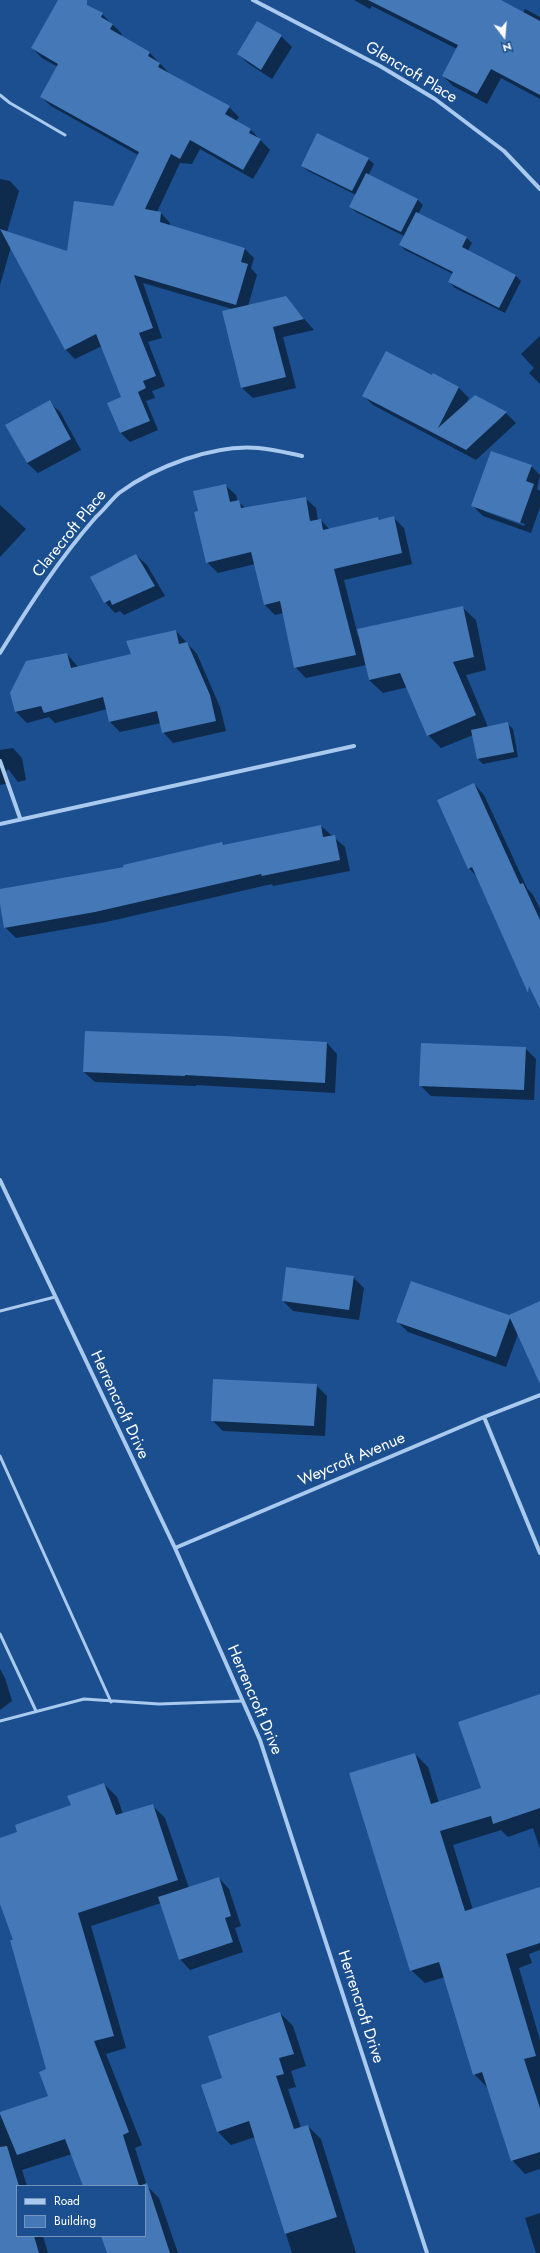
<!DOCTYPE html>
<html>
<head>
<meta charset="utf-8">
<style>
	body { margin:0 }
	#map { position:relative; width:540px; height:2253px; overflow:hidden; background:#1b4f8f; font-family:Jost,sans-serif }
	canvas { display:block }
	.legend { position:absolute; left:16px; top:2185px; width:130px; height:52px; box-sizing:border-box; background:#1b4f8f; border:1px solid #7695bc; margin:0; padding:5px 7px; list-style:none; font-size:12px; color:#fff }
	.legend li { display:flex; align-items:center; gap:8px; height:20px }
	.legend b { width:20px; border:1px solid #7695bc }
	.north { position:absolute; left:484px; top:16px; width:40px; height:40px; -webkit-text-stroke:3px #1b4f8f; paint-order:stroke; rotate:164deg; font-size:11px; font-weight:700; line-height:16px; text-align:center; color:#fff }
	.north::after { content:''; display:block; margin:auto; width:14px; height:18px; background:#fff; clip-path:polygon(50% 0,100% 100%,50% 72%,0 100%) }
</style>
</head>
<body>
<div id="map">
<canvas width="540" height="2253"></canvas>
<ul class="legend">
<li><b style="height:5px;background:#a9c9ee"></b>Road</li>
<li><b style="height:11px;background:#4478b7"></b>Building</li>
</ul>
<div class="north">N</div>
</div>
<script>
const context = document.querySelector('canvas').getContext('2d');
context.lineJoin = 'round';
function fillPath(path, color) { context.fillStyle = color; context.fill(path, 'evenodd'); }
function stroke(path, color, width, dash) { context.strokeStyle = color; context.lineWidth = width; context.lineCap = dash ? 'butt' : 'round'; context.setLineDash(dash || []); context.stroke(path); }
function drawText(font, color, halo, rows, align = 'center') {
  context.font = font + ' Jost,sans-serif'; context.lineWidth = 4; context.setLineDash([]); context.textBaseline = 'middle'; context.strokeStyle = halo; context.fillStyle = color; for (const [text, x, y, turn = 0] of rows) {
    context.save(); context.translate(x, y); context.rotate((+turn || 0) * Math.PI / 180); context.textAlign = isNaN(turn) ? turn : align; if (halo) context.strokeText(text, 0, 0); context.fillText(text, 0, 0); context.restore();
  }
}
fillPath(new Path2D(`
	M 59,0 L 76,0 L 102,14 L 122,34 L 121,36 L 150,53 L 169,73 L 229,107 L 239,117 L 236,121 L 250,129 L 270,150 L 253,179 L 200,149 L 192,164 L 180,163 L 157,212 L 161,213 L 170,223 L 170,226 L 244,248 L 254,258 L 251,268 L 257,275 L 248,306 L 285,297 L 314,330 L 283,337 L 296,388 L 253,398 L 242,388 L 223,312 L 232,309 L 143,283 L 162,338 L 148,342 L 165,386 L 152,391 L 155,398 L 146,401 L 158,430 L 130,442 L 120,432 L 122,397 L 102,346 L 75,359 L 66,350 L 11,247 L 0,285 L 0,179 L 10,181 L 19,191 L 7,232 L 68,252 L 114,207 L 138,155 L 51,106 L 41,97 L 58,67 L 42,58 L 32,48 Z
	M 354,0 L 499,0 L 523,13 L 525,9 L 540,17 L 540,99 L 501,78 L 487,104 L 453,86 L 443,76 L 457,49 L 372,6 L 370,9 Z
	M 257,22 L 281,36 L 292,47 L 272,79 L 249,64 L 238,54 Z
	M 368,159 L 374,164 L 368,176 L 417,199 L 423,205 L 418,214 L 467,238 L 472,243 L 468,251 L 516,276 L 521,281 L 505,313 L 455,288 L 449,282 L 453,274 L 405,250 L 400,245 L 404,236 L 356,212 L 350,207 L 356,195 L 308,171 L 302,166 Z
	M 540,336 L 540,384 L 529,373 L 534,368 L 521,354 Z
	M 434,374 L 459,388 L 469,398 L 465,405 L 475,396 L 506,413 L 516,423 L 476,460 L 373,405 L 363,395 L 433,377 Z
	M 49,402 L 60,412 L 81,450 L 38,473 L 27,463 L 7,426 Z
	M 531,466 L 540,475 L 537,489 L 540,491 L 540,507 L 531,533 L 483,516 L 472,505 ZM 484,509 L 525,524 L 524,526 L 484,511 Z
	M 225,485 L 236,495 L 238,502 L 246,508 L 305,498 L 316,508 L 318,521 L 321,520 L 330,530 L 378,518 L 380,521 L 393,517 L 404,528 L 412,564 L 344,580 L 358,636 L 462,607 L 476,620 L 486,670 L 466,675 L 488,727 L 507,723 L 513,729 L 518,757 L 483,764 L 478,759 L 473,735 L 441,748 L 428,735 L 408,687 L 383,693 L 369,680 L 366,665 L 306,678 L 295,667 L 284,613 L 275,615 L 264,604 L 255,564 L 218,573 L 207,562 L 199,512 Z
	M 0,505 L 26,529 L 0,557 Z
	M 136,555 L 147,565 L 165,596 L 124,615 L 120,611 L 115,613 L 105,602 Z
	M 176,631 L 197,654 L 220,707 L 226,731 L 173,743 L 163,732 L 161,723 L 120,732 L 110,722 L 107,709 L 55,723 L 49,717 L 27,723 L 16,712 L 11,693 L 67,654 L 78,667 L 132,655 Z
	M 13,748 L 22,758 L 26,780 L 18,782 L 8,769 L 6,772 L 10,783 L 0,785 L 0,750 Z
	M 474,784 L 484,795 L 527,888 L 533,895 L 540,909 L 540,1007 L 476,876 L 469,868 Z
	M 321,826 L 345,847 L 350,871 L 273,886 L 272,884 L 106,922 L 16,938 L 5,927 L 0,890 L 125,868 L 222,843 L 224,846 Z
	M 327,1043 L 337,1054 L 335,1093 L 196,1085 L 196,1086 L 95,1082 L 84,1072 Z
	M 525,1048 L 536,1059 L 534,1100 L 431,1096 L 420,1085 Z
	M 353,1277 L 364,1288 L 359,1320 L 293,1311 L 283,1301 Z
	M 540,1302 L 540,1372 L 518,1334 L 506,1367 L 408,1332 L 397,1321 L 509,1317 Z
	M 316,1385 L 327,1396 L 325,1436 L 223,1431 L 212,1420 Z
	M 0,1669 L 5,1678 L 12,1701 L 0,1710 Z
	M 540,1695 L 540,1849 L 533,1828 L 508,1837 L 501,1830 L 453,1845 L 473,1910 L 540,1888 L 540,1950 L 529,1954 L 532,1963 L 519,1968 L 540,2040 L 540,2169 L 525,2174 L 512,2160 L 487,2087 L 474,2074 L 445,1977 L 425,1983 L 411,1970 L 415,1754 L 428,1767 L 439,1803 L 482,1789 Z
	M 104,1784 L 117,1797 L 123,1814 L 152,1805 L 165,1818 L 189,1888 L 219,1878 L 229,1889 L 241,1926 L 235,1928 L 243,1952 L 190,1970 L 180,1959 L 161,1903 L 91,1926 L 126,2048 L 106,2054 L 142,2145 L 135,2148 L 147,2186 L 159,2198 L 178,2253 L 108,2253 L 102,2236 L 145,2236 L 145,2186 L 85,2186 L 72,2154 L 22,2170 L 27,2186 L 17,2186 L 17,2236 L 43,2236 L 48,2253 L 0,2253 L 0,2113 L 49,2096 L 48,2069 L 14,1940 L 0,1901 L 0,1839 L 19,1832 L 72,1806 Z
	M 280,2013 L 293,2026 L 306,2066 L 291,2071 L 296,2087 L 288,2089 L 301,2128 L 308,2126 L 321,2139 L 356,2253 L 292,2253 L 255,2137 L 231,2145 L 218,2132 L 223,2078 Z
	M 540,2213 L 540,2253 L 536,2253 L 525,2218 Z`), '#0007');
fillPath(new Path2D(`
	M 58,0 L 87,0 L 87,5 L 103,13 L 101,17 L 113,24 L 110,29 L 150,52 L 148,56 L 160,63 L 158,67 L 230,106 L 225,114 L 251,129 L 249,133 L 261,139 L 243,170 L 190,140 L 180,159 L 171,154 L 145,209 L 161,212 L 160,222 L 245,248 L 241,262 L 248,264 L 236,305 L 134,275 L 153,328 L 139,333 L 156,376 L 143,381 L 146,388 L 138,392 L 150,421 L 120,433 L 107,403 L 121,397 L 96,334 L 65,350 L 0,229 L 67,251 L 74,201 L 113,206 L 139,152 L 40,97 L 58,64 L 31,48 Z
	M 368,0 L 501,0 L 540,21 L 540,95 L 491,69 L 477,94 L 442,76 L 458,45 Z
	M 257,21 L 282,35 L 261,70 L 237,54 Z
	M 317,133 L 369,158 L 352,191 L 301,166 Z
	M 366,173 L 418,199 L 401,232 L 349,207 Z
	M 416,212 L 467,237 L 462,247 L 516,275 L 499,308 L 448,282 L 453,272 L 399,245 Z
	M 286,296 L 304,319 L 273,327 L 286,377 L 241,388 L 222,311 Z
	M 386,351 L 432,375 L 433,373 L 459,387 L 438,428 L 475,395 L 507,412 L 466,450 L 362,396 Z
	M 50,400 L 71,439 L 27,463 L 5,425 Z
	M 491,451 L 532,465 L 526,481 L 534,484 L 520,523 L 471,506 Z
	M 226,484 L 230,502 L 239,500 L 241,508 L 306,497 L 310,521 L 321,519 L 323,530 L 378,517 L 379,520 L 394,516 L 402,553 L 334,569 L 356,655 L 294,668 L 280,601 L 264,605 L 251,552 L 206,563 L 194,512 L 198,511 L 193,491 Z
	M 136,554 L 155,586 L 112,605 L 110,600 L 104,603 L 90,577 Z
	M 463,606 L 474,657 L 453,662 L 476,715 L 427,736 L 400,673 L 369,680 L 357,629 Z
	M 176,630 L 179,644 L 187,642 L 210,695 L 216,721 L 162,733 L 157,711 L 109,722 L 103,697 L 44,713 L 41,706 L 15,712 L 10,693 L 26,661 L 67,653 L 71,668 L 131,654 L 126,641 Z
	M 508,722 L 514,752 L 477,759 L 471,730 Z
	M 474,783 L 520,884 L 523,883 L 540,920 L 540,1009 L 529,986 L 528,993 L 472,867 L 468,869 L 437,800 Z
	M 321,825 L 323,837 L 335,835 L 340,860 L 262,876 L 261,874 L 95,912 L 4,928 L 0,904 L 0,889 L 124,867 L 123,865 L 222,842 L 223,845 Z
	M 85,1031 L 225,1036 L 327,1042 L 325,1083 L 185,1075 L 185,1076 L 83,1072 Z
	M 421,1043 L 526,1047 L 524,1090 L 419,1086 Z
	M 286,1267 L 354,1276 L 349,1310 L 282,1301 Z
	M 411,1281 L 509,1315 L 540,1301 L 540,1384 L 510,1318 L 496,1357 L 396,1322 Z
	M 213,1379 L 317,1384 L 314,1426 L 211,1421 Z
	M 540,1694 L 540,1808 L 493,1824 L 491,1816 L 440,1831 L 465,1911 L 540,1887 L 540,1943 L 506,1954 L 536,2056 L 524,2059 L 540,2108 L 540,2152 L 511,2161 L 482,2072 L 473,2075 L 439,1962 L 410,1971 L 349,1773 L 415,1753 L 431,1804 L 481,1788 L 458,1722 Z
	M 104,1783 L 116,1815 L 153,1804 L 178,1880 L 78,1913 L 114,2036 L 94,2041 L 129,2132 L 123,2135 L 139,2186 L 147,2183 L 170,2253 L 107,2253 L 101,2236 L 145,2236 L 145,2186 L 83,2186 L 65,2139 L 17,2155 L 0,2114 L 0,2112 L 48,2096 L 39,2072 L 46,2069 L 10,1940 L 13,1940 L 0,1904 L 0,1838 L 17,1832 L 15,1825 L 71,1805 L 67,1796 Z
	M 219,1877 L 231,1916 L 225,1918 L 233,1942 L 179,1960 L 158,1897 Z
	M 280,2012 L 294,2054 L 279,2058 L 284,2074 L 276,2076 L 294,2129 L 308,2125 L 337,2217 L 285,2234 L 249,2121 L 217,2132 L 201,2085 L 222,2078 L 208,2036 Z
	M 7,2146 L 19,2186 L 17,2186 L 17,2236 L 34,2236 L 39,2253 L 0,2253 L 0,2147 Z`), '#4478b7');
stroke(new Path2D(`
	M 0,95 L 10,103 L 65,135
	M 0,1311 L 55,1297
	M 0,1456 L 111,1702
	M 0,1634 L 36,1711
	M 0,1721 L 84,1699 L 159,1704 L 242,1701`), '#a9c9ee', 3);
stroke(new Path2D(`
	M 253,0 L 380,66 L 435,99 L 504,151 L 540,189
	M 0,653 C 29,606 59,559 96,517 C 104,510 111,500 119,493 C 154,467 214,444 258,448 C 272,449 288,453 302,456
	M 0,761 L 20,818
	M 0,824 L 354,746
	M 0,1180 L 175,1548 L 260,1740 L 427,2253
	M 484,1417 L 540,1553
	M 175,1548 L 484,1417 L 540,1395`), '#a9c9ee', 4);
drawText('16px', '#fff', '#1b4f8f', [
	["Glencroft Place",411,73,31],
	["Clarecroft Place",70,534,-51],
	["Herrencroft Drive",119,1405,65],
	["Weycroft Avenue",352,1460,-23],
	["Herrencroft Drive",254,1700,67],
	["Herrencroft Drive",360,2007,72]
]);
</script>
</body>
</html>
